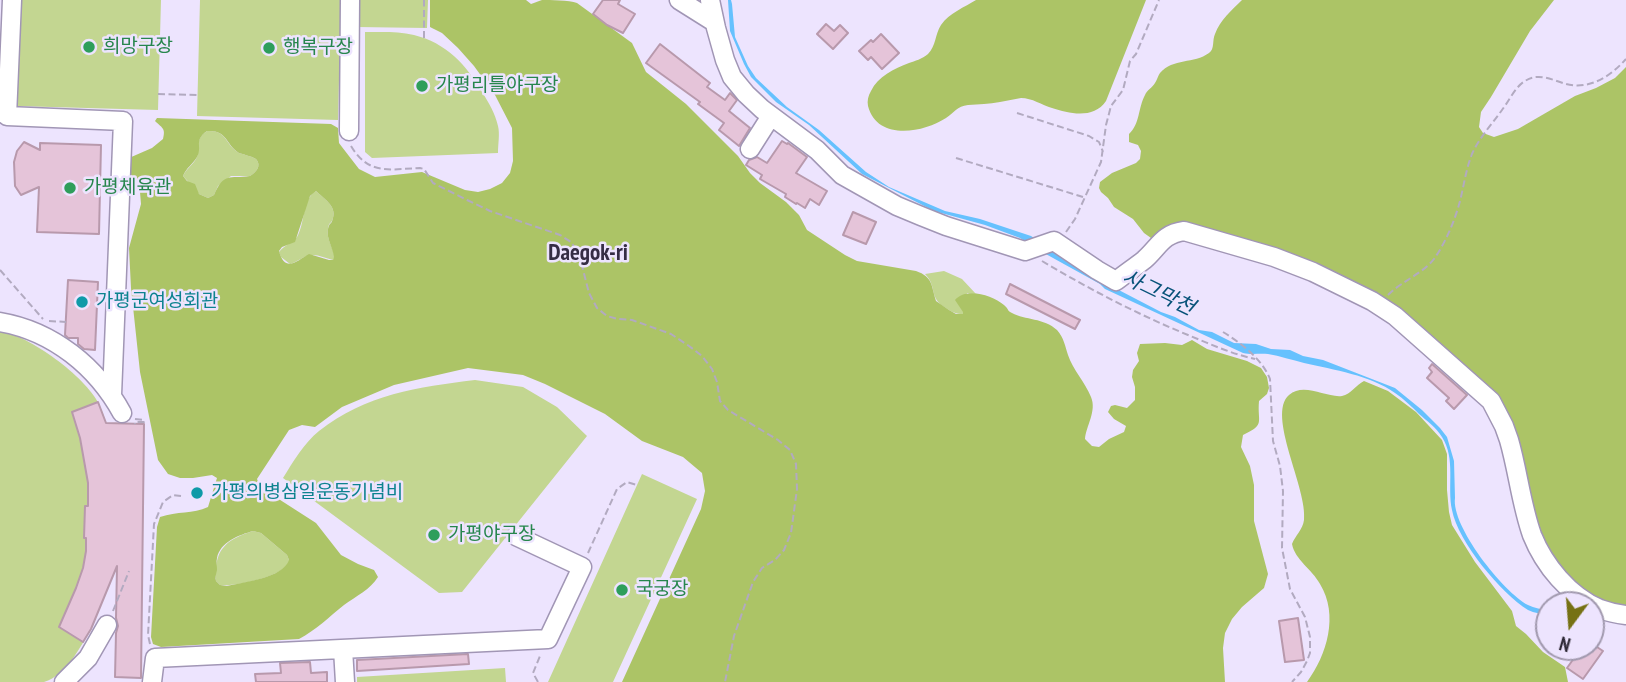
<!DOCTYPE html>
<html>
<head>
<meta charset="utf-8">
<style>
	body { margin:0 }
	#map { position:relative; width:1626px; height:682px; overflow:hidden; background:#ede4fe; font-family:"PT Sans Narrow",sans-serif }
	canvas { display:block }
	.north { position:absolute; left:1535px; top:591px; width:70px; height:70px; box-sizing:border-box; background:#ede4fe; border:2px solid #a199ae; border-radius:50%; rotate:196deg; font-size:19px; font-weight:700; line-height:28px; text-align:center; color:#2e2936 }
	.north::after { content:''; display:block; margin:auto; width:24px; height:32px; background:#767114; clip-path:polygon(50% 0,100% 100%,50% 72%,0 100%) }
</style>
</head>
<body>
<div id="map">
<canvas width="1626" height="682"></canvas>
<div class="north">N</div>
</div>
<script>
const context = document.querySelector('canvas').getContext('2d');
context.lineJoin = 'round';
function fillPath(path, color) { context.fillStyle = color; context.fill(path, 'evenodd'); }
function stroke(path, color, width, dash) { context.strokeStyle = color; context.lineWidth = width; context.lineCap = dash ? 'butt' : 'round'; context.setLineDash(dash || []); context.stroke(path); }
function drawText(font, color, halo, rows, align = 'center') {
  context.font = font + ' "PT Sans Narrow","Noto Sans KR",sans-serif'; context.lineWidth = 5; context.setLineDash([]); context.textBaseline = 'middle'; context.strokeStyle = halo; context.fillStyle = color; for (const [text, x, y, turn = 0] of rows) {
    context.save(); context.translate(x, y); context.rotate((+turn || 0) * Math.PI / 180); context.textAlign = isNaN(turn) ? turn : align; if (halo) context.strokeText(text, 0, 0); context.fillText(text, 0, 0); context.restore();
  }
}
fillPath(new Path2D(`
	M 19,0 L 161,0 L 158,110 L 16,106 Z
	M 200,0 L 341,0 L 338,120 L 197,116 Z
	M 358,0 L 428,0 L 427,28 L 357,27 Z
	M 365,32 C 381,32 398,31 414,35 C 446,43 466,64 482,92 C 489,103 495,113 498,126 C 500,134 498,144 498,153 L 372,158 L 365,152 Z
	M 207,131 C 228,130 224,144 239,153 C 245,155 251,156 256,159 C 262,166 256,172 250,176 L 231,176 L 218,186 L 214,195 L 208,198 L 199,194 L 183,176 C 186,169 194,164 197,157 C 201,145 194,140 207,131 Z
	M 316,191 C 323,198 337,206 333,218 C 331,225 329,221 328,229 C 326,238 333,248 335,257 L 333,260 C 324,258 316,253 307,256 C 301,258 297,262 290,264 L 281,257 L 279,252 C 284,245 292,244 297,237 C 305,224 302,199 316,191 Z
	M 944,271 L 962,279 L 976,294 L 967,293 L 963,314 C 956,314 952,312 946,308 C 928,298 938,287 925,274 Z
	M 0,331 C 30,336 85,376 99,404 C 103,412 105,421 108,429 L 91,629 C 80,647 67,675 44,682 C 35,682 11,682 0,682 Z
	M 475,380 L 523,387 L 557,407 L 587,436 L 462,592 L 439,593 L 283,478 C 293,462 304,443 319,431 C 366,394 418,387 475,380 Z
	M 642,474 L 697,499 L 613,682 L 548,682 Z
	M 253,531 L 261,533 L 287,555 L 289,560 C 289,562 289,564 287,565 C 279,577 234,587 220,585 L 216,581 C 214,551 224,540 253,531 Z
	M 505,668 L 506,682 L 357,682 L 357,677 Z`), '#c3d691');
fillPath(new Path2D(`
	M 430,0 L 526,0 L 531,4 C 535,3 538,1 542,0 C 550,0 569,0 577,3 L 632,43 L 646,72 L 686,104 L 738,156 L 750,173 L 760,183 L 786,202 L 799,215 L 807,230 L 845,255 L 857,261 L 916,271 C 933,277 931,285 936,301 L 949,310 L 956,314 L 963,314 L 963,312 L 955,300 C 966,287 992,295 1004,305 C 1010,310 1006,310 1012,313 C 1025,320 1044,318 1057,330 C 1064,338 1065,346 1068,355 C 1073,370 1085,382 1091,397 C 1097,411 1086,426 1085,439 L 1092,446 L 1099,447 L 1109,439 L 1124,432 L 1126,426 L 1114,419 L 1108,412 L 1111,406 L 1115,405 L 1127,408 L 1135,400 L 1135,387 L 1132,377 L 1133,370 L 1139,361 L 1137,353 L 1140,344 L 1165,343 L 1182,345 L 1192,340 L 1207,349 L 1247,361 L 1261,368 L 1267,377 L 1269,388 L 1267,394 L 1259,401 C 1257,423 1266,424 1243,435 L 1241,447 L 1250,466 L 1254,485 L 1254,521 L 1268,574 L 1264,588 L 1242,607 L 1232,619 L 1225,633 L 1223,648 L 1225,682 L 622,682 L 701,509 L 705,491 L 702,473 L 683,457 L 642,441 L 605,414 L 545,384 L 523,375 L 468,368 L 394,385 L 342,407 L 315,427 L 302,425 L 289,430 L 257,479 L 260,487 L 316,523 L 341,555 L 358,564 L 374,570 L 378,577 C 370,590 356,596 344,605 C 329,617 316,630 299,639 L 161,647 L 153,644 L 151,637 L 157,527 L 160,517 C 177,511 193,514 208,507 L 217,478 L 212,475 L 193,478 L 180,478 L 168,474 L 158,460 L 140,372 L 131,288 L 129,248 L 141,204 L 140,192 L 137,180 L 127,171 L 129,158 L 152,148 L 163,139 C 166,128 162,128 155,121 L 157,118 L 331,124 L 338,128 L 339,143 L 342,147 L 359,169 L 375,177 L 422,172 L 465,190 L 478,192 L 490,189 L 502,183 L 510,173 L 513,161 L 512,128 L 495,95 L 474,66 L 458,48 L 442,33 L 430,27 ZM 207,131 C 228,130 225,144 239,153 C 245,155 251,156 256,159 C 262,166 256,172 250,176 C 229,179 224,172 214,195 L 208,198 L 199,194 L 195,184 L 187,181 L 183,176 C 186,168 193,164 197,157 C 203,146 193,141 207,131 ZM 316,191 C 323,198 337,206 333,218 C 331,226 330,221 328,229 C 326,238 333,248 334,257 L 333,260 L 329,260 L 309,254 C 298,260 285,274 279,251 L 282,247 L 295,242 L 310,196 ZM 253,531 L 261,533 L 287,555 L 289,560 C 283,578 244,582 227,586 L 220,585 L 216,581 C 215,578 216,574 217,570 C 217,566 216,562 217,558 C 220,542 239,535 253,531 Z
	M 976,0 L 1146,0 L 1106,101 C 1094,119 1070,114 1052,108 C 1042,105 1032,98 1021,98 C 1014,99 1007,101 1000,102 C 989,104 979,104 968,105 C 957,106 954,113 946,118 C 923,133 877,141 868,106 C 867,101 868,96 871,91 C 878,76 894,69 909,63 C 915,61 922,59 928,54 C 936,46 935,34 941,25 C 949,13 965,7 976,0 Z
	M 1242,0 L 1554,0 L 1530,31 L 1491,97 L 1481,112 L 1479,127 L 1483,133 L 1494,137 L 1518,129 L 1575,96 L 1596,88 L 1615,78 L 1626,67 L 1626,609 L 1600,606 L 1548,557 L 1527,496 L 1524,461 L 1516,430 L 1503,407 L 1398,310 L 1215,235 L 1151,238 L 1144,233 L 1133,219 L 1114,207 L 1108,198 L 1101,192 L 1099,188 L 1100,182 L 1112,173 L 1136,163 L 1140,159 L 1141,151 L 1138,145 L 1129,142 L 1129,134 C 1140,124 1138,108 1145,95 C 1147,90 1152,88 1155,83 C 1156,82 1159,74 1160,73 C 1173,58 1194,64 1209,53 C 1215,49 1212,40 1215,34 C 1220,20 1232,10 1242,0 Z
	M 1364,381 L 1388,391 L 1416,412 L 1442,440 L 1447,454 L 1447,490 L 1449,512 L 1452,525 L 1475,562 L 1512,611 L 1516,626 L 1526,634 L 1543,652 L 1565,667 L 1568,682 L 1307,682 C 1327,655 1339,615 1320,584 C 1312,569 1295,560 1292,544 C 1295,536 1303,529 1304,520 C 1308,489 1266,415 1289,395 C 1304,382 1326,398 1342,396 C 1351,394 1356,385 1364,381 Z`), '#acc466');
fillPath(new Path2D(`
	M 728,0 L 731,0 L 732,4 L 735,37 L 748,66 L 756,78 L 787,107 L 819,130 L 866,172 L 889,187 L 945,211 L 980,219 L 1031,236 L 1063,257 L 1113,287 L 1161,312 L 1175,317 L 1199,330 L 1212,332 L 1234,343 L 1256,344 L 1271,349 L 1290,350 L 1303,356 L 1323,360 L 1395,388 L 1422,410 L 1440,428 L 1447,437 L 1454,461 L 1455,498 C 1451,526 1503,592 1528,605 C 1534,608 1542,609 1549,611 L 1549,615 C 1542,614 1534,613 1528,610 C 1501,593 1458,542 1452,510 C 1447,486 1456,459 1442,437 C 1436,427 1427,421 1419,414 C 1412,407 1404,399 1395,393 C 1370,375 1334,370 1304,363 C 1292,360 1280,356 1268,354 C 1259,353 1252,355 1243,353 L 1105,289 L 1100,284 L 1044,253 L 1020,238 L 985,225 L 934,211 L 862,174 L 809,125 L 776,102 L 751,77 L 744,64 L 730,31 Z`), '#66c1fe');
const building = new Path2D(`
	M 603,0 L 620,0 L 618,4 L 635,14 L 623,33 L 607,25 L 593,14 Z
	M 826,24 L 834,31 L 840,25 L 848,33 L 833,49 L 817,34 Z
	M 881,34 L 899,53 L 882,69 L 871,57 L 868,60 L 859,51 L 871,40 L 873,42 Z
	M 660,44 L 710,83 L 707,87 L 725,100 L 730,93 L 737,100 L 729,111 L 750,128 L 739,146 L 719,130 L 724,123 L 698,104 L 700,102 L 646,63 Z
	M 782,141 L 787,144 L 788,143 L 807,157 L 796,173 L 827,191 L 819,205 L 810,199 L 805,208 L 797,203 L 796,204 L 785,197 L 786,194 L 760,179 L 762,175 L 746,165 L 749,160 L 757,157 L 767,163 Z
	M 24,142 L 40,150 L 40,143 L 101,145 L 99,234 L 37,232 L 39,187 L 21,195 L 15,186 L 14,162 L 17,151 Z
	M 853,212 L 876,222 L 866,244 L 843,235 Z
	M 68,280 L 98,282 L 95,350 L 84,349 L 78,344 L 78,338 L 68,338 L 65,335 Z
	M 1010,284 L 1080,320 L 1075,329 L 1006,294 Z
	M 1432,364 L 1467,395 L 1454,409 L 1446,401 L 1449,398 L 1427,378 L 1432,372 L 1429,368 Z
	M 98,402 L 106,423 L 144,424 L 141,678 L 115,677 L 116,633 L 118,626 L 116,618 L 117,566 L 91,629 L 83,642 L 59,627 L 76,588 L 83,568 L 86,551 L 86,538 L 84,538 L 85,506 L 88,506 L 88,483 L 80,438 L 72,412 Z
	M 1298,618 L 1304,660 L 1285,662 L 1279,621 Z
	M 1591,643 L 1603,651 L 1583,679 L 1567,668 L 1582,647 L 1591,647 Z
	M 468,654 L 469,664 L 357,671 L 357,660 Z
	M 310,662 L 311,673 L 327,672 L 327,682 L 256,682 L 255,674 L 281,673 L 280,663 Z`);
fillPath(building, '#e5c4d9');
stroke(building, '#b899ac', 2);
const minor = new Path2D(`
	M 12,0 L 7,116 L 123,121 L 112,395
	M 679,0 L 714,22
	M 710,0 L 716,28 L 725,60 L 732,77 L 746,94 L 762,109 L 817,150 L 842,175 L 897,206 L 921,216 L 946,226 L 1025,251 L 1054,241 L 1097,270 L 1116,281 C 1125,274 1135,267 1144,260 C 1159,247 1162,234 1184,231 L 1274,257 L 1313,272 L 1372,301 L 1395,316 L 1421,339 L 1491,401 L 1504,426 L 1509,440 C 1518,471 1521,504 1532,535 C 1544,565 1569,596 1600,609 C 1608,612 1617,614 1626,615
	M 349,131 L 350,0
	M 750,149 L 771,116
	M 0,322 C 53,331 97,367 122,413
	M 343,649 L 345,682
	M 64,682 L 88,658 L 107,625
	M 152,682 L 155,658 L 548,639 L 582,567 L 516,536`);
stroke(minor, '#a196b5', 21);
stroke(new Path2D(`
	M 424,38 L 424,0
	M 158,94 L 197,95
	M 1017,113 L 1089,136 L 1099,142 L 1103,152
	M 351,146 C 369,176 390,169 420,168 L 424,169 L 433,183 L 467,200 L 490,211 L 560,235 L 571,242 L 579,254 L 589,293 L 597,308 L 607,316 L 618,319 L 632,320 L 671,334 L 689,346 L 702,356 L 712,369 L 717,382 L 720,401 L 728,410 L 778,440 L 790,450 L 796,464 L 797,489 L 791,533 L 784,550 L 775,560 L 762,568 L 753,582 L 734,636 L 725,682
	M 956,158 L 1083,197
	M 1066,232 L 1075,219 L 1101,162 L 1106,125 L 1111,106 L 1123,90 L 1130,61 L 1136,54 L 1159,0
	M 1042,261 C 1089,289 1137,314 1188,335 C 1210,344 1232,354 1255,359
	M 0,270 L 43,319
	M 1388,295 C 1402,281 1422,274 1434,259 C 1446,242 1455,220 1460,201 C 1464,185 1466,169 1472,154 C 1479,138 1492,124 1502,110 C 1509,101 1515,87 1525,81 C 1539,72 1552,80 1566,84 C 1590,90 1611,76 1626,59
	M 49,321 L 66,322
	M 1223,332 C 1241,343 1262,359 1270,379 L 1273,441 L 1280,466 L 1283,491 L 1282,548 L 1290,589 L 1305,617 L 1310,637 L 1310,653 L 1307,661 L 1301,672 L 1292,682
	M 135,419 L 144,420 L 144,422 L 135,422 L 135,424
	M 588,553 L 617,489 L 627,482 L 637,485
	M 113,611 L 129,571
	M 150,644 L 148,635 L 154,524 L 163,502 L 173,495 L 181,496
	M 538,682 L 533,673 L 540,656`), '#b2aac0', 2, [7, 3.5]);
stroke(minor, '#fff', 18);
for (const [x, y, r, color] of [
	[89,47,7,"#2e9e5b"],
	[269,48,7,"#2e9e5b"],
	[422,86,7,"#2e9e5b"],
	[70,188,7,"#2e9e5b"],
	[82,302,7,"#0f9aa8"],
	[197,493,7,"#0f9aa8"],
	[434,535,7,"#2e9e5b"],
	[622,590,7,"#2e9e5b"]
]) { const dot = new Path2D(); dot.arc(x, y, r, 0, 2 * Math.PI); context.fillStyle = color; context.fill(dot); stroke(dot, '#ede4fe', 2.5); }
drawText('19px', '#27864d', '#ede4fe', [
	["희망구장",103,47],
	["행복구장",283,48],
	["가평리틀야구장",436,86],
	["가평체육관",84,188],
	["가평야구장",448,535],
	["국궁장",636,590]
], 'left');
drawText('19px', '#0d838f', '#ede4fe', [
	["가평군여성회관",96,302],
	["가평의병삼일운동기념비",211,493]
], 'left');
drawText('italic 21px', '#075279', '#ede4fe', [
	["사그막천",1158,293,26]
]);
drawText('bold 23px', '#352c45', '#ede4fe', [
	["Daegok-ri",588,253]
]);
</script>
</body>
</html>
